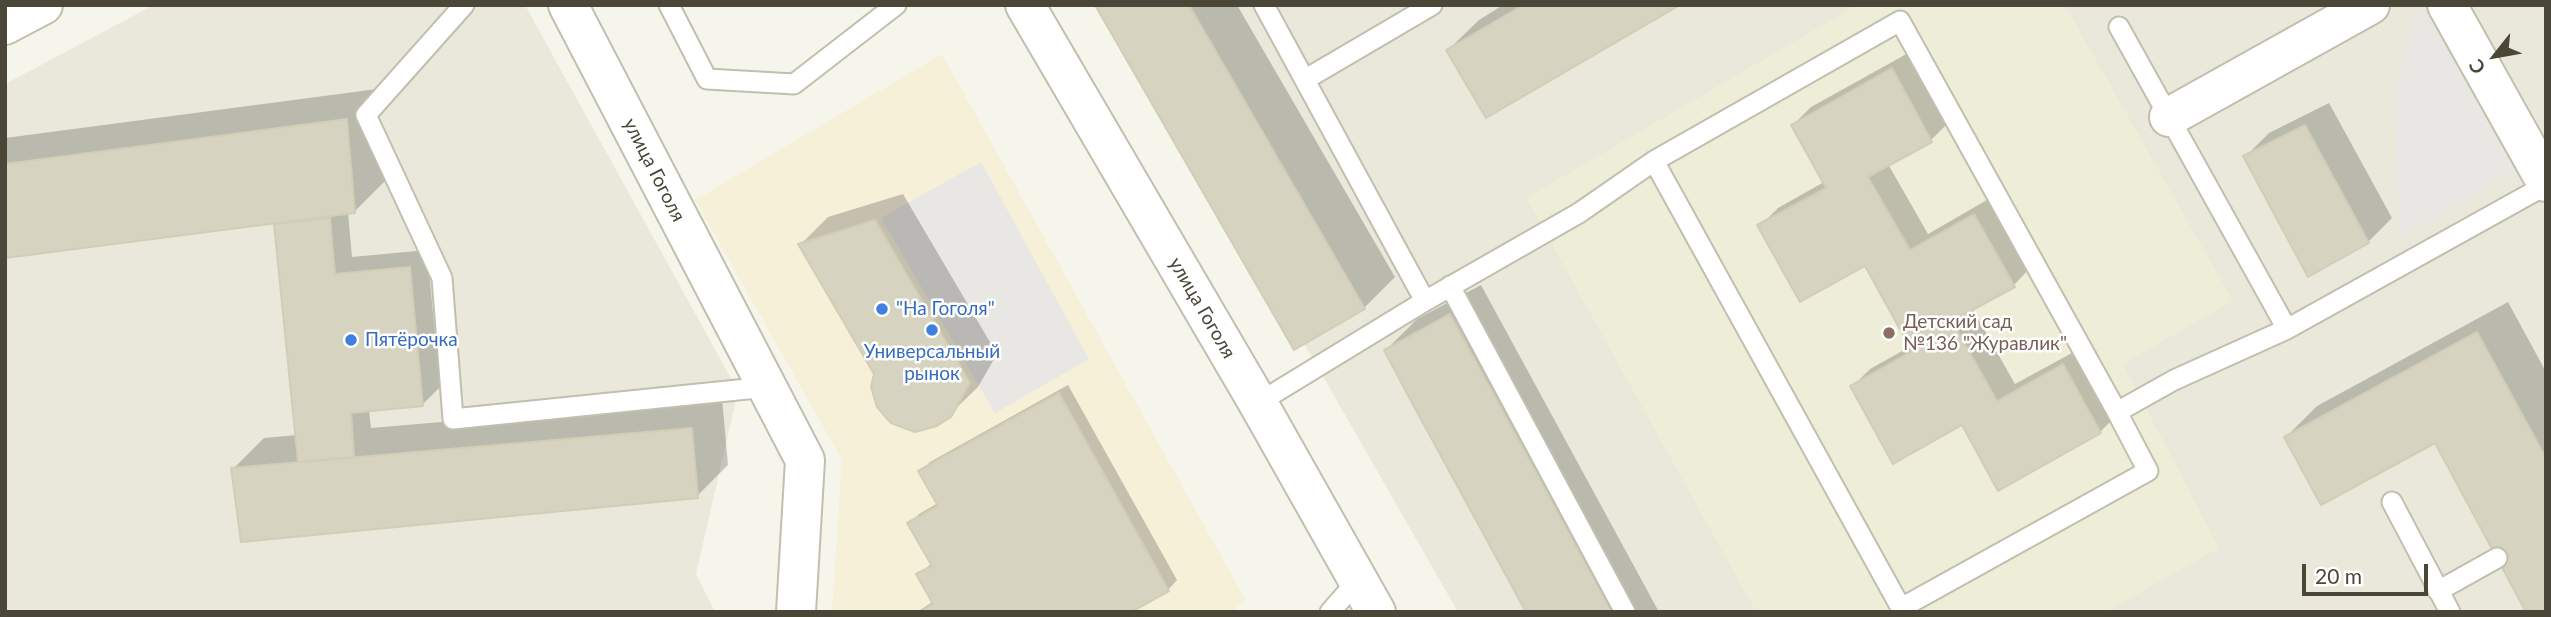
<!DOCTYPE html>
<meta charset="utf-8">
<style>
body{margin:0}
#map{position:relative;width:2551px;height:617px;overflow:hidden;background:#f6f5ec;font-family:Lato,sans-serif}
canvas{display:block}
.frame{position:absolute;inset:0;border:7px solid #4a4739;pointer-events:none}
.north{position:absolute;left:2460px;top:21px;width:70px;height:70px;-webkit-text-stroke:5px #fff;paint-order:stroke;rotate:239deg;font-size:19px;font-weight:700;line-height:28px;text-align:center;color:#4a4739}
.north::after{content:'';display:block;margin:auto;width:24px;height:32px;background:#4a4739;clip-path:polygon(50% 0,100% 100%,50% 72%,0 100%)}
.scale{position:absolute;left:2302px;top:564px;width:126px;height:32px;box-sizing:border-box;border:4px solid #4a4739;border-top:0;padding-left:9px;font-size:21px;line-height:24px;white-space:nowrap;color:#4a4739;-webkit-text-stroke:5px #fff;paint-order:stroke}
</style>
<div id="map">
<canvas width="2551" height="617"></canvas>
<div class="frame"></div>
<div class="north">С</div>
<div class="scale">20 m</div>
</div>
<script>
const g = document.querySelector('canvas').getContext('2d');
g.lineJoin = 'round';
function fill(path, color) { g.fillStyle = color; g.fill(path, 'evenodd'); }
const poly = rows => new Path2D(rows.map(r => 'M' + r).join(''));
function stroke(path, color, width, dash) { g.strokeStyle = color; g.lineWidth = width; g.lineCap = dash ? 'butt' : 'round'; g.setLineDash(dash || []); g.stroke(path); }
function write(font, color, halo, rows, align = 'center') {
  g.font = font + ' Lato,sans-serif'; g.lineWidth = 5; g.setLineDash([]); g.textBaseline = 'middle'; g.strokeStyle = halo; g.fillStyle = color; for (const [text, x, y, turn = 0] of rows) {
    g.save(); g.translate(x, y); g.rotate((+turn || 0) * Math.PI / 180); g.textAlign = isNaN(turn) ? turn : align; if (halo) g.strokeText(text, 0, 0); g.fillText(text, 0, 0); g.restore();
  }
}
const residential = poly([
 [154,5,525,5,738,391,696,574,715,612,5,612,5,84],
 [1110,5,2546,5,2546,612,1458,612]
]);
const commercial = poly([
 [942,54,1245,599,1233,612,832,612,842,460,695,200]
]);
const education = poly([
 [1857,5,2065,5,2233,301,2123,364,2219,548,2106,612,1756,612,1526,198]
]);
const parking = poly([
 [2417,5,2421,5,2515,170,2400,239,2394,104],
 [981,162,1089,359,995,413,881,218]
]);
const shadow = poly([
 [1097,5,1237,5,1395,277,1364,308],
 [1503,5,1677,5,1448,50,1479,20],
 [1910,52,1949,122,1931,140,1888,164,1928,234,1992,197,2031,267,2014,285,1972,308,2015,384,2081,348,2118,414,2100,432,1962,423,1852,387,1870,369,1911,346,1866,263,1760,226,1778,208,1824,182,1793,125,1811,107],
 [377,89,385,181,354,212,348,212,352,257,427,250,440,387,422,405,369,410,371,428,722,398,728,465,697,496,233,469,264,438,297,435,276,222,5,256,5,138],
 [2329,103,2392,218,2368,242,2245,157,2269,133],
 [903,194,997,354,978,387,949,415,876,373,800,245,828,217],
 [1481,285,1659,612,1528,612,1386,350,1417,319],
 [2508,302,2546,372,2546,612,2435,441,2286,437,2317,406],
 [1068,385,1177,580,1168,590,1128,612,917,612,934,601,918,575,932,563,910,523,919,514,938,503,921,471,930,462]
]);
const building = poly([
 [1095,5,1189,5,1365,309,1294,350,1095,5],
 [1523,5,1680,5,1486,118,1446,50,1523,5],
 [1892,68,1932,142,1868,177,1910,250,1974,214,2015,287,1952,321,1997,401,2063,364,2101,433,1998,491,1962,425,1893,464,1850,386,1912,351,1865,266,1800,302,1757,225,1826,188,1791,125,1892,68],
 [347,119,355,213,5,258,5,164,347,119],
 [2305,125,2369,243,2308,277,2243,156,2305,125],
 [330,218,335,274,410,267,423,406,351,413,354,457,298,462,274,224,330,218],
 [875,220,970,383,951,417,937,426,915,432,891,423,877,407,871,387,874,374,798,244,875,220],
 [1450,314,1612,612,1526,612,1411,401,1384,350,1450,314],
 [2477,332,2546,458,2546,612,2526,612,2435,443,2321,505,2284,437,2477,332],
 [1059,393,1169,591,1131,612,920,612,933,604,916,574,932,566,907,523,938,506,918,471,1059,393],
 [692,428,698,498,241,542,231,468,692,428]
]);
const service = poly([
 [464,5,366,115,442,278,453,419,767,387],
 [669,5,707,79,794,84,896,5],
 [1264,5,1425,301],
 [2119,27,2287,329,2546,185],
 [1306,79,1432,5],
 [1450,286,1625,612],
 [1258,403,1425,301,1579,213,1654,161],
 [2117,412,1900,21,1654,161,1901,608,2148,471,2117,412,2174,380,2287,329],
 [2392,502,2450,612],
 [2438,591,2497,558],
 [1330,612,1358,580]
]);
const minor = poly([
 [568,5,805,460,796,612],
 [1025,5,1258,403,1376,612],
 [2447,5,2546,182],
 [5,25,43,5],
 [2169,117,2370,5]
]);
const markers = [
 [882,309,7,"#3f7fe0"],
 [932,330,7,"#3f7fe0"],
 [1889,333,7,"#8d6e63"],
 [351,340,7,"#3f7fe0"]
];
const streetNames = [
 ["улица Гоголя",654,170,63],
 ["улица Гоголя",1202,308,60]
];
const shopNames = [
 ["\"На Гоголя\"",896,309],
 ["Пятёрочка",365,340],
 ["Универсальный",932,352,"center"],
 ["рынок",932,374,"center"]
];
const educationNames = [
 ["Детский сад",1903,322],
 ["№136 \"Журавлик\"",1903,344]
];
fill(residential, '#e9e8da');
fill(commercial, '#f6f0d9');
fill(education, '#eeedd7');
fill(parking, '#e8e7e3');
fill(shadow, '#0003');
fill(building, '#d7d3c1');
stroke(building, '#d2cdb5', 2);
stroke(service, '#c1bfae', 23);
stroke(minor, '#c1bfae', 42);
stroke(service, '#fff', 19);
stroke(minor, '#fff', 38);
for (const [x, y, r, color] of markers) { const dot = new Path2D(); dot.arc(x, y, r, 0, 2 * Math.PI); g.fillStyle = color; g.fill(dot); stroke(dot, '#fff', 2.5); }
write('19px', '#4a4739', '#fff', streetNames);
write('19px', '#366cbe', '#fff', shopNames, 'left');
write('19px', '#785e54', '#fff', educationNames, 'left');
</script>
